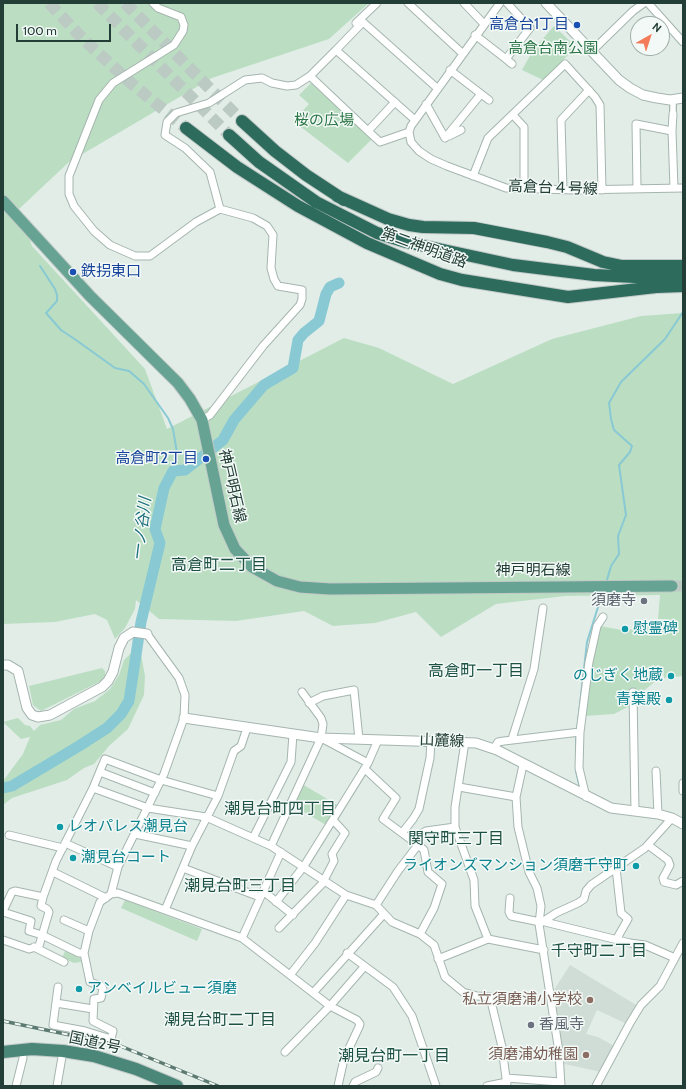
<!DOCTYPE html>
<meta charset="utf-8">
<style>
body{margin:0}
#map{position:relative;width:686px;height:1089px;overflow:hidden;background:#e2ede8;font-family:Cabin,sans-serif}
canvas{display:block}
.frame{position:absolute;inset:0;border:4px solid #223e36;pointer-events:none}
.north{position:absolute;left:630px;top:16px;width:40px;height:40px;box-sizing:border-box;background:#f3f9f6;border:1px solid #9faea9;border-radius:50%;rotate:39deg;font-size:11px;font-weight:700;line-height:16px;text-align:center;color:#223e36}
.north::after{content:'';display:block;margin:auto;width:14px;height:18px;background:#f47b59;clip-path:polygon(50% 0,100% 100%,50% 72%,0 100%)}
.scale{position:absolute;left:16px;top:24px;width:95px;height:18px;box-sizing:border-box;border:2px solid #223e36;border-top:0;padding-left:5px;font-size:12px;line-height:14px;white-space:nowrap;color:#223e36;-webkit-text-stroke:3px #f3f9f6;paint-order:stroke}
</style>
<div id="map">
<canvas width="686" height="1089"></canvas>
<div class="frame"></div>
<div class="north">N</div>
<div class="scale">100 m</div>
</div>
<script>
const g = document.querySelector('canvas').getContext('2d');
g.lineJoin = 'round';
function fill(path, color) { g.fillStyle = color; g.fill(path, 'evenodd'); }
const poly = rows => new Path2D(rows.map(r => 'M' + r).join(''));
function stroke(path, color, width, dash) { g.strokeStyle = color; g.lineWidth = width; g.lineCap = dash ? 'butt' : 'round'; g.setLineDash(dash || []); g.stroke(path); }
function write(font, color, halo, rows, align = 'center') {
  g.font = font + ' Cabin,"Noto Sans JP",sans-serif'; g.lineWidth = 3; g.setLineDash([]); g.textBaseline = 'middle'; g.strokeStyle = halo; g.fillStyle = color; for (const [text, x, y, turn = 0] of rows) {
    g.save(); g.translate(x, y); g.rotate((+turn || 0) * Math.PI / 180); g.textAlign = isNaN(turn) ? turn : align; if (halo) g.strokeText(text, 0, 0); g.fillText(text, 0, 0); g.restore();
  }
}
const built = poly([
 [570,965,638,1006,627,1024,597,1010,586,1034,598,1037,616,1047,601,1072,560,1063,552,993]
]);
const green = poly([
 [3,3,369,3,329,39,212,78,69,162,19,209,32,246,145,369,167,429,344,338,379,348,453,384,552,339,641,316,683,313,683,676,664,678,664,674,646,689,632,696,632,705,614,714,585,716,593,654,600,626,622,630,637,629,661,620,670,619,658,619,660,595,565,596,496,604,441,637,416,612,375,623,333,626,304,611,236,621,159,619,136,600,135,609,125,628,115,639,107,620,95,614,55,622,3,624],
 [554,26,576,47,543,80,522,70,533,50],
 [311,83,372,139,348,163,293,121,309,104,299,95],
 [133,651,141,654,145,676,144,695,128,729,109,746,94,764,84,768,67,780,12,798,3,805,3,781,23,754,30,737,21,739,3,722,18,718,25,725,30,726,34,731,40,725,61,720,74,709,95,701,110,689,119,675,124,660],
 [102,668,105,671,105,676,101,681,41,711,33,705,29,686],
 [302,784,339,806,326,825,292,805],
 [125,900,202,929,197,941,121,908],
 [65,951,82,959,81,962,74,963,62,958]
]);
const stream = poly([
 [40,266,55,289,57,295,57,301,46,313,61,330,76,340,115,368,129,371,144,384,168,418,173,429,177,453,173,471],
 [607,580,611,566,619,554,618,536,626,515,619,465,630,452,632,446,614,430,611,419,609,403,621,382,665,339,683,312],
 [577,731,587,642,603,591],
 [576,761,576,739],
 [576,771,580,788]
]);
const river = poly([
 [3,788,12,786,79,746,107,728,121,714,129,701,141,622,160,543,155,529,164,488,173,471,185,470,223,440,234,420,264,385,293,368,298,340,304,333,319,321,326,294,330,287,339,283]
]);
const minorTunnel = poly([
 [96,1048,100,1036]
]);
const primaryTunnel = poly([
 [672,586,683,586]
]);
const motorwayTunnel = poly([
 [49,3,83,39,131,83,186,128],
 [97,3,229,135],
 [125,3,242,121]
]);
const pedestrian = poly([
 [673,104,673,114]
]);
const minor = poly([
 [153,3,158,8,181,17,184,25,183,31,174,45,113,83,99,100,69,176,69,194,74,206,94,231,110,245,135,256,150,256,196,222,220,209,253,218,267,226,273,235,271,268,274,279,278,286,302,290,302,299,300,305,263,346,210,415,202,420],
 [408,3,462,53],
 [464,3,484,24],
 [500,3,411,126,409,132,411,142,419,151,431,159,447,166,506,188,574,190,683,188],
 [648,3,683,42],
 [356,23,377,3],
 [475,35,506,59,530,28,507,3],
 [336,50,310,76,368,131,395,102],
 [592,51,633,11,644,3],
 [506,59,512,64],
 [450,70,489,100],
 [426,104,445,138,481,94],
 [513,115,524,127,524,189],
 [415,120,336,50,363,22,437,88],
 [368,131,380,142,409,132],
 [672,131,673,114],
 [449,136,461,130],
 [473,176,488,138,565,64,595,97,600,105,602,190],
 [637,188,636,124,672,131,674,188],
 [563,190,561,120,589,90],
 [220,209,210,172,185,148,165,135,167,122,176,113,209,103,245,80,262,78,272,83,287,86,296,85,310,76],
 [633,692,635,811],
 [309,703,323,696,354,690,359,739],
 [323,739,368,763],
 [512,739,534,669,543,608],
 [465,742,455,807,455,827,474,880,475,906,488,939],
 [497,750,496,745,498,742,504,741,580,732],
 [523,765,516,797,518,827,529,872,537,888,541,906,539,924,559,1052,561,1086],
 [365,769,396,798,383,819,418,845,398,871,376,905],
 [656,771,658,814],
 [100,772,155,793],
 [683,783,683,791],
 [459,787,516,797],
 [93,788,148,808,206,817,271,846,346,895,376,905],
 [586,797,579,768,580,732,589,662,597,626,603,617],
 [402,833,413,819,419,809,430,758,431,740],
 [135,834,192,846],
 [9,835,63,848],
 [253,838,291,762,293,734],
 [411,840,426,831,455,827],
 [65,843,118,867],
 [418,845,424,850,428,872,442,884,434,908,420,934],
 [648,845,668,860,670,865,663,878,664,882,676,885,683,881],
 [271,846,321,738,323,724,321,718,302,692],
 [183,868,260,897],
 [53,872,106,898],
 [263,891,293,915],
 [111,894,118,867,164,774,184,718,185,695,179,678,147,634],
 [510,898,509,912,511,916,540,922],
 [276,902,304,866,368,763,378,740],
 [376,905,392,922,420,934,434,945,445,977,463,992,477,996,490,997,502,1047,507,1086],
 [165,910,192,846,218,796,234,751,241,746,247,728],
 [3,911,12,892,15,891,43,897],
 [3,912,31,921,29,931,42,935,79,953,84,953],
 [64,920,89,931],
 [545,922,630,943,645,945,675,958],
 [539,924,556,913,578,903,584,899,586,891,591,885,645,848,672,818],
 [279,928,322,884,334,861,332,854,345,833,333,820],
 [242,938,281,852],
 [3,940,29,949,39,946,49,912,47,909,41,906,43,897,56,861,93,788,105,759,161,780,218,796],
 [616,940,628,919,621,913,616,868],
 [34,947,64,962],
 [347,953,393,987,412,1016,436,1086],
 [438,959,488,939,544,950],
 [290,975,315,943,346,895],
 [58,987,53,1025,85,1031,111,1039,113,1031,93,1021,94,999,101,998,103,989,101,986,90,982,84,953,89,931,100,902,111,894,118,893,242,938,330,1006,357,1020,360,1024,359,1027,344,1059,338,1086],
 [313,993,383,915],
 [56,1003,93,1009],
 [285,1052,330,1006,364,967],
 [506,1078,560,1082],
 [16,1086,23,1058],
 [57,1086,63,1051],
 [353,1086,355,1082,376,1072,378,1068],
 [487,1086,507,1082],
 [596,1086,630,1023,641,1005,660,986,683,943]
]);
const tertiary = poly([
 [546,3,619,80,630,88,643,95,657,98,670,100,683,98],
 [3,665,8,665,18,671,27,708,32,715,38,717,50,715,102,687,108,681,113,672,119,648,124,638,133,632,147,634],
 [184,718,321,738,476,743,497,750,611,808,658,814,672,818,683,824]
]);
const primary = poly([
 [3,201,90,296,178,383,190,399,202,420,224,525,235,549,252,567,277,581,300,587,330,589,672,586]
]);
const trunk = poly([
 [3,1052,32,1049,63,1051,94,1056,136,1069,177,1086]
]);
const motorway = poly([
 [242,121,275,151,306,175,344,200],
 [186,128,237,167,298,206,367,243,440,274,462,280,568,297,656,287,683,286],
 [229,135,259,162,316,202,377,233,406,242,513,265,594,275,635,277,683,276],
 [337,196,388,219,409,225,423,227,474,228,547,242,567,247,603,262,622,266,683,266]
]);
const rail = poly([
 [3,1021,118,1045,218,1086]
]);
const markers = [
 [577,25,4,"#1a4fb4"],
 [73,272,4,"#1a4fb4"],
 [206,459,4,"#1a4fb4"],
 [644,601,4,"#6b7280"],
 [625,629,4,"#0f9aa8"],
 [671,676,4,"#0f9aa8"],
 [669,700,4,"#0f9aa8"],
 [60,827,4,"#0f9aa8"],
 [73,858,4,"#0f9aa8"],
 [636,866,4,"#0f9aa8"],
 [79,989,4,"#0f9aa8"],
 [590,1000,4,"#8d6e63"],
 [531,1025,4,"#6b7280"],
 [586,1055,4,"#8d6e63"]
];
const transitNames = [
 ["高倉台1丁目",569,25],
 ["鉄拐東口",81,272,"left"],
 ["高倉町2丁目",198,459]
];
const parkNames = [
 ["高倉台南公園",553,49],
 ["桜の広場",324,121]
];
const streetNames = [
 ["高倉台４号線",553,188,2],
 ["第二神明道路",424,248,20],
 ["神戸明石線",232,486,77],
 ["神戸明石線",533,571],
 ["山麓線",442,741,2],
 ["国道2号",95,1043,12]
];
const worshipNames = [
 ["須磨寺",636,601],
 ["香風寺",539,1025,"left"]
];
const cultureNames = [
 ["慰霊碑",633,629],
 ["のじぎく地蔵",663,676,"right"],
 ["青葉殿",661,700,"right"],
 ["レオパレス潮見台",68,827],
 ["潮見台コート",81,858],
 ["ライオンズマンション須磨千守町",628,866,"right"],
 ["アンベイルビュー須磨",87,989]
];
const educationNames = [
 ["私立須磨浦小学校",582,1000],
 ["須磨浦幼稚園",578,1055]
];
const waterNames = [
 ["一ノ谷川",142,529,-83]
];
const neighbourhoodNames = [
 ["高倉町二丁目",219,565],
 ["高倉町一丁目",476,671],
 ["潮見台町四丁目",280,809],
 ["関守町三丁目",456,839],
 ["潮見台町三丁目",240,886],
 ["千守町二丁目",599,951],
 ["潮見台町二丁目",220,1020],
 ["潮見台町一丁目",394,1056]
];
fill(built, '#d0ddd7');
fill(green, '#bbdec3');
stroke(stream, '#89c9d3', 2);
stroke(river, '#89c9d3', 11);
stroke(minorTunnel, '#bccac4', 7, [7, 3.5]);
stroke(primaryTunnel, '#bccac4', 11, [11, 5.5]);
stroke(motorwayTunnel, '#bccac4', 12, [12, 6]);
stroke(pedestrian, '#a5b5af', 8);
stroke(minor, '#a5b5af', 9);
stroke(tertiary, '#a5b5af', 11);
stroke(primary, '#c1c9c7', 13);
stroke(trunk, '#c1c9c7', 14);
stroke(motorway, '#c1c9c7', 14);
stroke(pedestrian, '#fff', 5.5);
stroke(minor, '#fff', 7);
stroke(tertiary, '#fff', 9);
stroke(primary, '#66a392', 11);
stroke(trunk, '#4a8778', 12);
stroke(motorway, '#2d6b5d', 12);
stroke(rail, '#5c7a71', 3.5);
stroke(rail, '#f3f9f6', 2, [6]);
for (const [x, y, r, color] of markers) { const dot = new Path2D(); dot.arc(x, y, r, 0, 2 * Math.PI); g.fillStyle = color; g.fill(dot); stroke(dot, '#f3f9f6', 1.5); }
write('15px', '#164399', '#f3f9f6', transitNames, 'right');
write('15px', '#2b7646', '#f3f9f6', parkNames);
write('15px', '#223e36', '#f3f9f6', streetNames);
write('15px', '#5b616d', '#f3f9f6', worshipNames, 'right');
write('15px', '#0d838f', '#f3f9f6', cultureNames, 'left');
write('15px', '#785e54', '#f3f9f6', educationNames, 'right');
write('italic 16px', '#1b6e7b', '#f3f9f6', waterNames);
write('16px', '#1d5143', '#f3f9f6', neighbourhoodNames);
</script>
